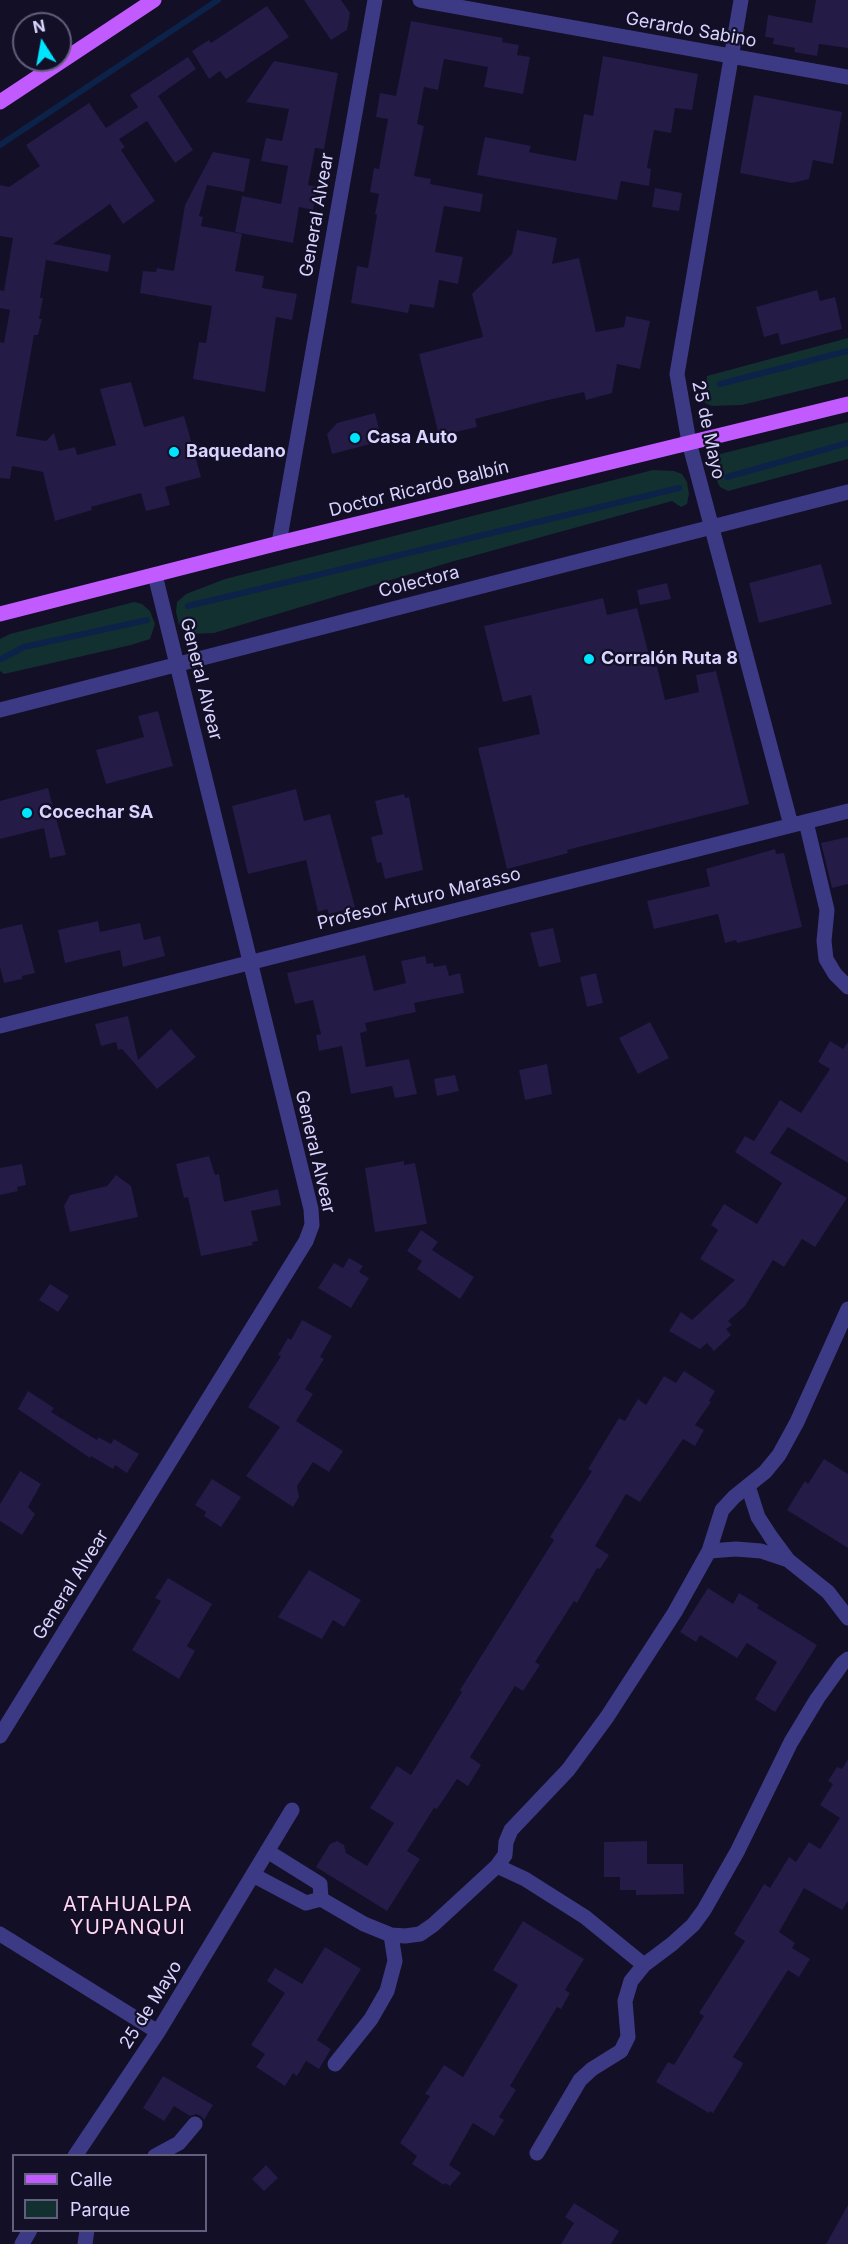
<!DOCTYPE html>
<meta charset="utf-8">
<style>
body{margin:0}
#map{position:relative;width:848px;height:2244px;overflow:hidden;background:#130f26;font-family:Inter,sans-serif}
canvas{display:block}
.legend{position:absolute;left:12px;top:2154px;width:195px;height:78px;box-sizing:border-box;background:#130f26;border:2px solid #625e7d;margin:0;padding:8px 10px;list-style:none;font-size:18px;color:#d9d4ff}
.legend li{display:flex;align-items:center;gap:12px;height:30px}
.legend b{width:30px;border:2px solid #625e7d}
.north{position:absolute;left:12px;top:12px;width:60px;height:60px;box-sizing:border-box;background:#130f26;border:2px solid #625e7d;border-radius:50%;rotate:349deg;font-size:16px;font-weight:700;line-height:24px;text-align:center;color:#d9d4ff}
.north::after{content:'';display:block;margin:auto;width:21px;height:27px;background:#00e5ff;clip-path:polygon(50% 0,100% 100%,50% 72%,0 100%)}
</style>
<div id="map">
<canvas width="848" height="2244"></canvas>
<ul class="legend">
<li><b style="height:8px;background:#c25bff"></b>Calle</li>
<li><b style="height:16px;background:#12302f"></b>Parque</li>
</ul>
<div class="north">N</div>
</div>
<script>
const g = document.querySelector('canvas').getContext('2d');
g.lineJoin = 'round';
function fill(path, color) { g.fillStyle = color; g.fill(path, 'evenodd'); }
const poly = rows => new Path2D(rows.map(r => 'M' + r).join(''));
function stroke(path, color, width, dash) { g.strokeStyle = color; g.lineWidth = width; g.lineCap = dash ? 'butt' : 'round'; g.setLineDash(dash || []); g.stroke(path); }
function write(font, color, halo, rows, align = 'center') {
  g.font = font + ' Inter,sans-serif'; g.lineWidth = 4.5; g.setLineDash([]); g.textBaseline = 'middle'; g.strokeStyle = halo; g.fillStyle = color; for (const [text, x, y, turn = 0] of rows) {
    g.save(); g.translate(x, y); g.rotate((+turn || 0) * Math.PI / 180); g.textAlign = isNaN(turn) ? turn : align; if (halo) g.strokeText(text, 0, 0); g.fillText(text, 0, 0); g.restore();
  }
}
const green = poly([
 [848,338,848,379,742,405,712,406,705,403,707,376],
 [848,422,848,459,728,491,720,487,713,473,713,461,720,454],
 [653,470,674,471,682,474,687,482,689,494,687,504,681,507,672,501,451,562,214,633,192,634,179,625,176,612,177,602,186,594,225,579],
 [134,602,142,604,150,611,155,624,150,639,131,645,4,674,0,671,0,639,10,634]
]);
const stream = poly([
 [0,145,218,0],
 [720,384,848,351],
 [727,477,848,443],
 [188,606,679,488],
 [1,659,24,647,147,620]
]);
const building = poly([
 [304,0,341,0,350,13,347,30,331,40],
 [816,0,848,0,848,48,819,44,817,56,794,52,795,48,773,44,774,38,765,37,768,15,812,23],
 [267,6,289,37,226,79,220,71,209,79,192,51,209,40,211,43],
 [411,21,503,38,502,42,519,45,517,55,530,57,523,94,484,87,488,67,444,59,438,90,424,87,417,124,424,126,414,176,431,179,430,184,483,194,480,212,444,206,435,252,463,257,458,284,439,280,434,308,410,304,408,313,351,303,357,266,368,268,377,215,375,214,379,194,370,192,374,168,379,169,388,119,376,117,380,93,396,96],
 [603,56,698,74,692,110,675,108,671,133,654,130,647,168,651,169,649,186,621,181,617,200,477,175,485,137,531,146,529,152,576,161,584,114,593,116],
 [188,57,196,69,158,96,193,150,175,163,147,121,119,139,125,147,121,150,155,201,123,224,110,204,53,244,111,255,108,272,46,260,40,298,43,298,39,319,42,319,38,335,34,335,16,436,46,441,54,433,59,451,75,447,77,455,116,445,100,389,131,382,144,427,184,416,201,477,165,487,170,505,146,511,141,493,91,507,92,510,55,521,43,472,12,466,10,479,0,478,0,342,4,343,10,310,0,308,0,290,4,291,13,238,0,236,0,185,9,187,40,166,26,145,89,103,106,128,138,107,130,95],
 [274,61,338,73,324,149,315,148,308,185,317,187,313,210,299,207,293,243,235,232,242,196,281,204,288,166,261,161,266,138,282,141,289,109,246,102],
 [754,95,842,112,833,164,813,160,809,179,792,183,740,173],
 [213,152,250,159,244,192,207,185,199,216,203,217,201,226,242,234,235,271,264,276,262,288,297,294,292,320,276,317,265,392,193,379,199,342,206,343,212,306,140,293,143,271,156,272,157,268,174,271,185,205],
 [655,188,682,193,679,211,652,207],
 [517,230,557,238,552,264,579,258,596,332,624,327,626,316,650,321,640,369,617,364,612,393,586,400,584,392,548,400,475,419,477,427,439,436,419,354,483,337,472,294,512,254],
 [817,290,820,301,835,297,842,329,781,345,778,333,764,337,756,307],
 [375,413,382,441,332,454,327,434,337,423],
 [821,564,832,604,759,623,749,583],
 [667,583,671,599,640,605,637,590],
 [603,598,607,615,637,608,652,667,657,666,665,700,699,692,696,675,716,671,749,804,567,850,568,853,507,869,478,748,540,734,531,695,503,702,484,626],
 [158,711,173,766,106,784,96,750,144,737,138,716],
 [48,788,66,855,50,858,44,828,0,839,0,801],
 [296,789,304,821,330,814,355,907,329,914,327,909,318,912,306,860,248,874,232,806],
 [404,794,405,798,409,797,423,870,385,879,381,862,377,863,371,837,383,834,375,801],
 [848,837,848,884,832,888,821,843],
 [775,849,776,854,784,853,802,927,737,943,736,940,725,943,718,914,654,929,647,901,710,886,706,869],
 [98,921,100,932,140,923,144,940,160,936,165,956,123,967,120,950,65,963,58,930],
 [22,924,35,973,22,976,22,979,4,983,0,967,0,929],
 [553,928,561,962,539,967,530,933],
 [365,955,374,991,406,983,401,961,425,956,427,964,433,963,434,967,446,965,449,976,460,973,464,993,414,1003,416,1012,365,1023,367,1031,360,1033,366,1067,409,1059,417,1094,395,1098,392,1086,351,1094,342,1046,319,1051,316,1035,321,1034,313,1000,295,1004,287,973],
 [596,973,603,1003,587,1007,580,977],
 [128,1016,138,1060,171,1029,196,1057,157,1089,122,1049,118,1050,116,1042,101,1046,95,1024],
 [650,1022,669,1058,638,1074,619,1038],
 [830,1041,843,1049,848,1042,848,1163,788,1127,770,1153,847,1198,815,1247,802,1239,784,1267,773,1260,745,1306,728,1321,732,1325,726,1329,731,1335,714,1351,707,1343,700,1349,669,1331,681,1312,692,1320,735,1280,700,1259,718,1230,711,1225,724,1204,757,1224,782,1183,735,1152,745,1136,754,1141,780,1100,801,1113,830,1069,818,1062],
 [547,1064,552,1094,525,1100,519,1070],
 [455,1075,459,1091,437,1096,434,1079],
 [209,1156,215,1175,219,1174,224,1202,278,1189,281,1205,251,1211,258,1241,252,1242,253,1245,201,1256,188,1197,184,1198,176,1164],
 [404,1161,404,1165,415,1163,427,1224,375,1232,365,1168],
 [22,1164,26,1185,17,1187,18,1191,0,1195,0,1168],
 [116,1175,131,1186,138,1217,70,1232,64,1206,70,1195,107,1186],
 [421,1230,438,1242,432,1250,474,1277,460,1299,417,1269,422,1261,407,1251],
 [349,1258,363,1266,359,1272,369,1278,351,1308,318,1288,334,1263,343,1268],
 [50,1284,69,1296,58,1312,39,1300],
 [302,1320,332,1336,320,1357,324,1359,305,1389,313,1394,296,1421,343,1451,329,1472,313,1462,297,1486,299,1497,293,1507,246,1476,280,1427,248,1407,281,1356,278,1355,288,1338,291,1340],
 [684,1371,715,1391,709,1401,711,1402,695,1425,704,1430,695,1446,683,1439,640,1502,626,1494,595,1546,609,1555,600,1569,597,1568,577,1603,574,1601,535,1662,540,1665,523,1691,515,1686,470,1757,481,1765,468,1786,457,1779,437,1809,434,1808,407,1851,420,1859,387,1911,316,1867,330,1844,337,1841,344,1845,346,1853,367,1866,394,1823,370,1808,397,1766,411,1775,462,1692,460,1690,554,1540,550,1537,592,1471,588,1469,619,1418,625,1421,638,1399,646,1405,664,1376,676,1383],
 [28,1391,54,1408,51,1412,97,1440,98,1437,111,1444,114,1439,139,1454,127,1473,115,1465,113,1469,91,1456,90,1458,18,1409],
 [824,1459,848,1474,848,1548,787,1510,805,1481,808,1484],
 [20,1471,41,1484,28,1507,35,1514,22,1535,0,1521,0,1504],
 [212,1479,241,1497,221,1527,204,1516,206,1512,195,1505],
 [309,1570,361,1600,344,1627,333,1620,322,1639,278,1617],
 [168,1578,212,1604,187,1646,195,1651,179,1679,132,1650,161,1601,155,1598],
 [708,1588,733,1604,739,1593,759,1605,757,1608,817,1645,775,1712,755,1699,777,1662,747,1643,737,1658,700,1635,696,1642,680,1632],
 [848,1759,848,1901,842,1910,804,1888,779,1932,795,1943,792,1948,810,1959,799,1977,788,1970,733,2057,743,2063,742,2066,713,2113,710,2111,709,2113,656,2082,668,2062,674,2065,704,2016,699,2013,745,1941,734,1934,764,1884,770,1888,789,1857,796,1862,809,1842,820,1849,840,1818,820,1805,833,1784,828,1781,837,1767,842,1769],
 [647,1841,647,1864,683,1864,684,1894,636,1895,636,1890,620,1890,620,1877,604,1877,604,1842],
 [523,1921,584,1959,565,1990,570,1993,561,2009,557,2007,510,2086,516,2090,499,2117,504,2120,494,2136,473,2123,449,2165,461,2173,450,2186,445,2183,444,2185,412,2164,417,2156,400,2143,430,2096,425,2094,444,2065,463,2077,518,1985,493,1970],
 [325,1947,361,1969,317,2040,331,2049,319,2069,306,2061,297,2076,293,2073,285,2086,256,2067,265,2054,251,2045,285,1993,267,1981,275,1968,302,1984],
 [163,2076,213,2105,204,2120,201,2116,196,2114,190,2116,174,2106,164,2121,143,2108],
 [266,2165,278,2178,264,2191,252,2179],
 [574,2203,619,2231,611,2244,561,2244,574,2223,565,2217],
 [848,2205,848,2244,826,2244]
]);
const minor = poly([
 [420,0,848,77],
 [741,0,677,374,689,442,791,825],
 [279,543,375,0],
 [0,710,848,492],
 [806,822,827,910,824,941,826,959,835,974,848,987],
 [0,1026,848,811],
 [748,1486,758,1517,771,1537,788,1560,828,1592,848,1618],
 [709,1551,736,1549,761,1551,788,1560],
 [0,1736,306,1241,312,1225,311,1209,155,575],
 [267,1851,320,1884,321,1899],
 [497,1866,525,1879,585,1917,644,1965],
 [253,1875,306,1903,321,1899,364,1924,391,1935,405,1936,420,1934,433,1925,497,1866,505,1855,506,1842,511,1830,568,1770,607,1717,675,1612,709,1551,722,1510,734,1497,765,1472,779,1455,797,1422,848,1309],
 [0,1934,158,2032],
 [335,2064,371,2019,387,1991,395,1961,391,1935],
 [537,2153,580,2080,592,2069,621,2051,628,2037,625,2001,631,1981,644,1965,672,1944,693,1925,704,1910,737,1852,791,1742,817,1699,842,1664,848,1659],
 [75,2156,158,2032,292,1810],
 [155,2156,179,2143,195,2124],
 [22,2244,30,2230],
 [85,2244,87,2230]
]);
const major = poly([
 [0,102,154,0],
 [0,614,279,543,848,404]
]);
const markers = [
 [355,438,6,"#00e5ff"],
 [174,452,6,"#00e5ff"],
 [589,659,6,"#00e5ff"],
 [27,813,6,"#00e5ff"]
];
const streetNames = [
 ["Gerardo Sabino",691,30,10],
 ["General Alvear",317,215,-80],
 ["25 de Mayo",708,430,78],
 ["Doctor Ricardo Balbín",419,489,-14],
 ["Colectora",419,582,-14],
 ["General Alvear",201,679,76],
 ["Profesor Arturo Marasso",419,899,-14],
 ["General Alvear",315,1152,77],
 ["General Alvear",71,1585,-58],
 ["25 de Mayo",151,2005,-58]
];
const poiNames = [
 ["Casa Auto",367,438],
 ["Baquedano",186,452],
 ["Corralón Ruta 8",601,659],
 ["Cocechar SA",39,813]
];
const neighbourhoodNames = [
 ["ATAHUALPA",128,1905],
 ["YUPANQUI",128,1928]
];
fill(green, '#12302f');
stroke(stream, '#0c2248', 6);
fill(building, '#241b47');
stroke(minor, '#3d3a85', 15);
stroke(major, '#c25bff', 15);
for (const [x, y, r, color] of markers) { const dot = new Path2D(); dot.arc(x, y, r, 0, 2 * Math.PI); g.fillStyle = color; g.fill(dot); stroke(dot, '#130f26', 2); }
write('18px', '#d9d4ff', '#130f26', streetNames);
write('bold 18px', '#d9d4ff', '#130f26', poiNames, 'left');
g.letterSpacing = '1.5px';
write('20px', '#ffd6f0', '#130f26', neighbourhoodNames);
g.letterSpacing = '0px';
</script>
